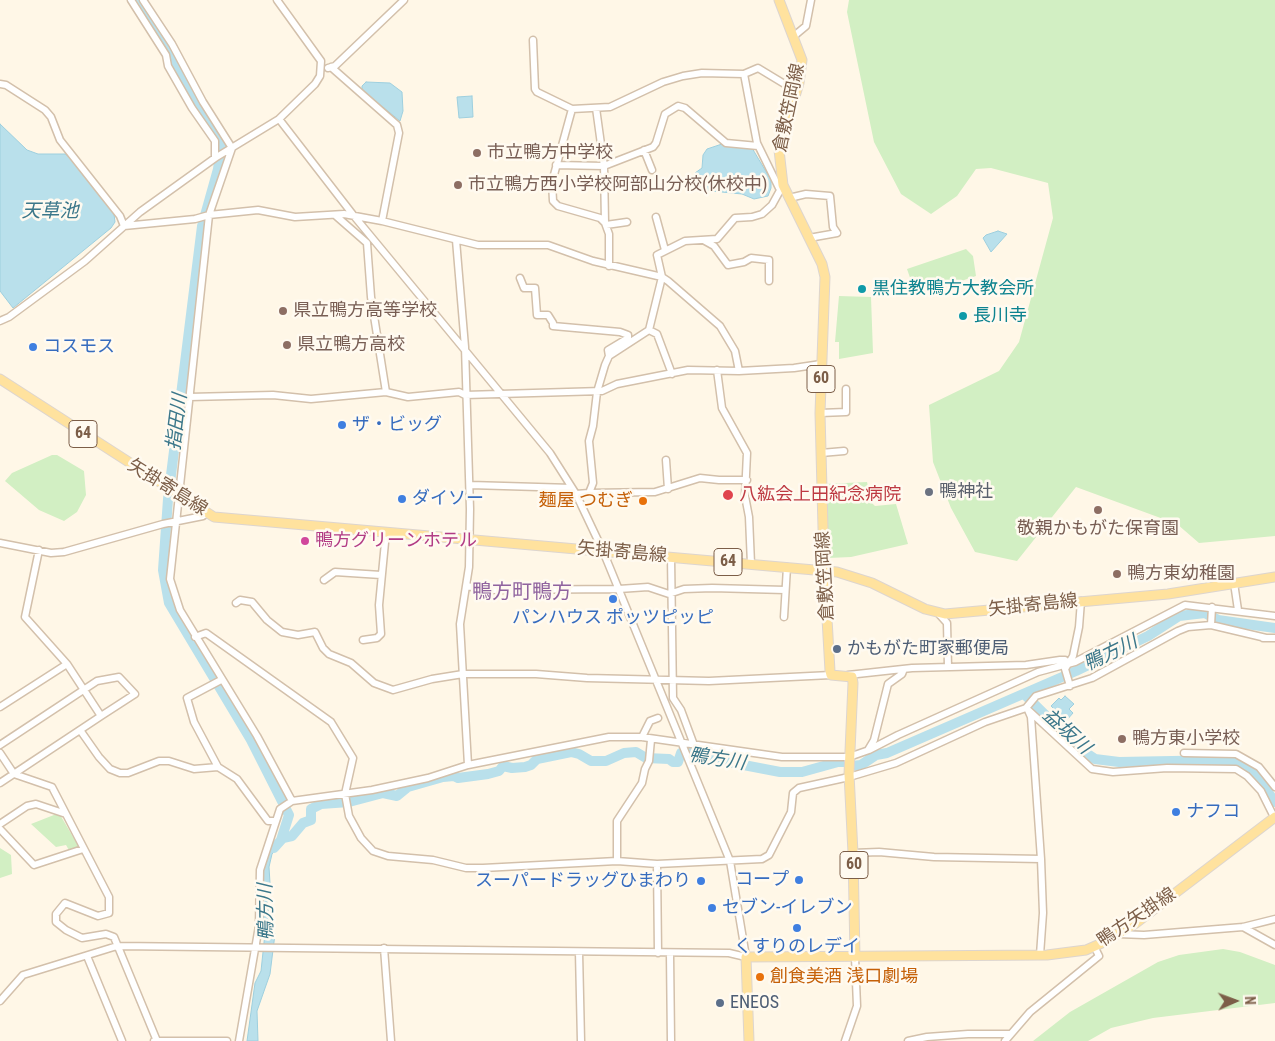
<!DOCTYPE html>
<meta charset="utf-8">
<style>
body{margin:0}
#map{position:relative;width:1275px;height:1041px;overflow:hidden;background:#fff7e7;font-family:"Roboto Condensed",sans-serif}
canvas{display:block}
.north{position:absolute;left:1210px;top:976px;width:50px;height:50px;-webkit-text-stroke:4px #fffaf0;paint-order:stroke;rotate:88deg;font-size:14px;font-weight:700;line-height:20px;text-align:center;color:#7c5e48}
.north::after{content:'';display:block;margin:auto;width:18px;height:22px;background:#7c5e48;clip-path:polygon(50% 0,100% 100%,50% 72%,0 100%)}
</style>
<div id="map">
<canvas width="1275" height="1041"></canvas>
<div class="north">N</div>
</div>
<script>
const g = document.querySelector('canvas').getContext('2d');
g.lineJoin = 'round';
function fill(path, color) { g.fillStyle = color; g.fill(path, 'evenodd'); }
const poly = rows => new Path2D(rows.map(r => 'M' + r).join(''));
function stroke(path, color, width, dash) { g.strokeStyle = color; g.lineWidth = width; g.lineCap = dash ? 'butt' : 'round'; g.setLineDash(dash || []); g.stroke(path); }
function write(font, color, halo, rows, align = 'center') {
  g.font = font + ' "Roboto Condensed","Noto Sans JP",sans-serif'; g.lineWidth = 5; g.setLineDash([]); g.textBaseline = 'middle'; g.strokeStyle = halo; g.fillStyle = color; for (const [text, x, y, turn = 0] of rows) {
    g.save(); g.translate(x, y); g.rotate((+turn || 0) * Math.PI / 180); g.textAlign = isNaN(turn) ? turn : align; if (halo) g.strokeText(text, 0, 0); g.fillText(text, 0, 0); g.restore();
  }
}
const green = poly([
 [849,0,1275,0,1275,536,1199,543,1177,524,1076,487,1017,561,975,552,951,508,933,462,929,405,999,371,1019,342,1053,218,1048,183,991,168,976,169,957,196,931,214,901,194,874,142,847,12],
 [966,249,973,256,976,276,929,292,915,292,907,269],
 [839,296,871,297,873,353,839,359,839,342,835,342],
 [52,455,57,455,84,471,86,495,77,512,64,521,39,510,5,481,12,473],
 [867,482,872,503,875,506,896,504,908,544,851,557,828,558,824,484],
 [59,813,79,847,70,852,66,845,56,847,31,824],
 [0,848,11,855,12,874,0,878],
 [1223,949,1240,952,1275,965,1275,1003,1153,1018,1111,1028,1088,1041,1033,1041,1070,1012,1158,962,1179,955]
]);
const water = poly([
 [366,82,390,83,402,92,403,111,400,121,362,90,362,86,366,82],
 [472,96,473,117,459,118,457,97,472,96],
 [0,124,27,150,38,154,65,154,73,159,114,214,115,222,111,228,13,308,0,291,0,124],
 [722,144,752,148,771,180,771,188,768,196,754,199,742,194,691,189,688,187,695,173,702,168,703,155,707,149,722,144],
 [998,231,1007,234,991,252,983,238,986,235,998,231],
 [1065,696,1074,704,1069,709,1073,713,1066,721,1051,706,1059,698,1061,700,1065,696],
 [281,837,285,839,272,854,269,867,270,883,267,903,269,918,275,934,270,974,257,1011,258,1041,247,1041,255,983,261,971,265,933,267,929,263,921,263,871,270,850,281,837]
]);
const river = poly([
 [136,0,169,49,190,96,222,140,218,169,202,226,168,499,163,570,169,603,251,740,289,815,281,840],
 [1025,695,1080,749,1095,759,1119,762,1225,760,1235,761,1250,768,1275,802],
 [274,848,283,838,292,836,303,823,311,820,311,809,321,804,349,802,383,793,397,796,408,787,443,777,454,776,458,778,488,774,499,771,503,766,512,768,525,767,531,765,537,759,571,752,579,754,591,761,606,761,624,753,636,752,646,758,669,759,673,762,678,762,681,753,693,753,710,759,720,757,728,762,780,772,802,772,838,762,847,762,852,766,861,765,876,755,887,753,1076,671,1148,636,1179,616,1205,613,1218,620,1275,628]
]);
const minor = poly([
 [131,0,166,55,168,66,192,108,215,141,215,158],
 [143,0,172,44,203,102,232,148,209,215,170,579,180,610,257,736,292,801],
 [794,36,806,26,811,0],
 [533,40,535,89,537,92,572,109],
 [331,67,397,125,399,133,382,221],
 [328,68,335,66,404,0],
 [744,74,757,143,779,188],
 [0,84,6,85,45,110,51,117,60,140,120,216,124,226,195,219,209,215,258,210,295,217,344,214,382,221,478,245,548,245,593,261,662,277,668,281,720,326,735,351,739,371],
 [596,108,604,166,605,223],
 [644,150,652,170],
 [556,165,604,166,653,147,656,143,665,114,678,106,685,108,726,143,758,146],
 [789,198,806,194,830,196,833,227,837,233,809,238],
 [335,215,367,243,371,297,386,392],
 [656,217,665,250],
 [606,225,627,222],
 [456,240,465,347,470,509,469,567,460,624,468,765],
 [705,241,714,246,728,265,744,262,751,258,769,260,769,281],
 [609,266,609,234,605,223,600,218,558,206,553,201,552,182,572,109,610,107,663,82,683,76,702,73,744,74,758,68,796,91],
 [520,278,524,288,535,288,537,315,548,315,553,323,553,326,620,332,628,335,628,338,608,350,609,356],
 [0,321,9,317,85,261,140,212,215,158,279,119,315,84,320,76,321,61,277,0],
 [649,330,657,334,672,374],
 [717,370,722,408,747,453,745,496,749,517,751,564],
 [189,397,273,395,311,399,386,392,408,397,459,392,465,395,602,391,617,384,688,370,739,371,794,368,821,364],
 [820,413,846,412,846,389],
 [821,453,844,451],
 [666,460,668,489],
 [470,485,572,488],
 [589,493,655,492,700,478,719,480,747,480],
 [576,494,589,493,593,483,589,441,593,426,597,392,605,365,609,356,649,330,662,277,657,255,685,241,717,239,735,218,752,217,762,214,772,205,783,185],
 [0,543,51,553,64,552,163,524,203,516,206,513],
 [671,557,673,698,681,710,694,745],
 [324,580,335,572,381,575],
 [1234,583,1238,610],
 [467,586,487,590,619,589,648,587,669,594,684,589,712,588,785,590],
 [236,603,240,600,252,602,267,620,282,632,298,635,315,632,323,648,329,654,351,663,374,683,393,690,432,679,463,674,536,674,587,678,709,681,831,675],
 [938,613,947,623,948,667],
 [784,617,787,567],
 [1211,625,1212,607],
 [195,637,206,633,331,722,353,758,345,794,349,816,361,838,373,851,388,856,433,860,466,868,483,868,617,861,657,864,762,859,769,855,791,812,793,793,799,788,849,777,896,763,985,722,1026,708,1036,696,1092,678,1178,631,1188,627,1211,625,1266,638,1263,638,1275,638],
 [363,640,377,638,381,634,379,605,386,532],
 [848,675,912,668,1026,665,1060,660,1065,660,1069,664],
 [221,680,187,698,194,722,218,767,237,779,268,821,275,821],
 [1070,686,1065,669,1073,656,1079,627,1081,601],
 [0,707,67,664],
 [1026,708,1092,769,1113,772,1167,768,1236,769,1247,776,1261,791,1275,819],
 [1028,710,1031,717,1041,859,1043,913,1040,955],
 [80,730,99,757,110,769,120,773,128,773,159,761,169,761,194,769,218,767],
 [642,737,650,721,658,718],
 [0,745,97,681,119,677,135,694,101,716],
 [868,750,874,740,888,684,902,674,904,669],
 [0,753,14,774,52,787,109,897,109,913,98,916,65,903,56,914,56,922,66,930,82,938,106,934,114,937,157,1041],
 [1184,753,1236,754,1259,767,1275,787],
 [0,783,101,716,67,664,25,617,39,550],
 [0,824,27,806,36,804,66,814],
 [0,829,34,865,83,849],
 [853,853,879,852,934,857,1041,859],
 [617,861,617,821,642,783,645,769,649,761,651,740],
 [657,864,658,953],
 [1243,927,1275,945],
 [1118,934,1144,935,1243,927,1275,919],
 [384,948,391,1041],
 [579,952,581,1041],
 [670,954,671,1041],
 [87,956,122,1041],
 [0,1001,23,975,117,946,729,953,746,957,730,861,603,551,576,494,550,453,354,216,279,119],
 [154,1041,227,1041],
 [239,1041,259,926,260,870,280,809,292,801,372,790,428,778,468,765,609,737,642,737,782,757,849,757,869,750,898,735,1038,672,1075,662,1185,605,1275,616],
 [845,1041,857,1006,855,957],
 [908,1041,927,1037,968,1034,1010,1034],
 [1005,1041,1030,1012,1099,956,1094,946]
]);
const major = poly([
 [779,0,802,60,799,83,779,150,783,185,822,264,825,277,820,413,824,566,830,671,831,675,852,677,853,683,849,774,853,853,855,957],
 [0,379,214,517,837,572,872,583,925,609,945,614,1168,594,1275,577],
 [749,1041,746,957,1047,955,1086,950,1102,943,1136,923,1275,817]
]);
const markers = [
 [477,153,5,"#8d6e63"],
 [458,185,5,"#8d6e63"],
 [862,289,5,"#0f9aa8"],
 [283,311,5,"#8d6e63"],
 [963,316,5,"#0f9aa8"],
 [287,345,5,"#8d6e63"],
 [33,347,5,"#3f7fe0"],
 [342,425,5,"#3f7fe0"],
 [929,492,5,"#6b7280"],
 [728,495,6,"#e0444e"],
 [402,499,5,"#3f7fe0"],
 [643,501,5,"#e8710a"],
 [1098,510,5,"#8d6e63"],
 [305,541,5,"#d1479c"],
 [1117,574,5,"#8d6e63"],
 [613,599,5,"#3f7fe0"],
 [837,649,5,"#5c6f8a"],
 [1122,739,5,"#8d6e63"],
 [1176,812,5,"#3f7fe0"],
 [799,880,5,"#3f7fe0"],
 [701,881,5,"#3f7fe0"],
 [712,908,5,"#3f7fe0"],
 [797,928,5,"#3f7fe0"],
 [760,977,5,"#e8710a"],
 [720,1003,5,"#5c6f8a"]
];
const shields = [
 [821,379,28],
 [83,434,28],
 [728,562,28],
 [854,865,28]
];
const shieldNames = [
 ["60",821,379],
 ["64",83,434],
 ["64",728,562],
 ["60",854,865]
];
const streetNames = [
 ["倉敷笠岡線",790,108,-78],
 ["矢掛寄島線",167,488,32],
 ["矢掛寄島線",622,553,5],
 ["倉敷笠岡線",826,576,-93],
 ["矢掛寄島線",1033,606,-6],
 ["鴨方矢掛線",1137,918,-34]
];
const educationNames = [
 ["市立鴨方中学校",487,153],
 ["市立鴨方西小学校阿部山分校(休校中)",468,185],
 ["県立鴨方高等学校",293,311],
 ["県立鴨方高校",297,345],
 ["敬親かもがた保育園",1098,529,"center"],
 ["鴨方東幼稚園",1127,574],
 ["鴨方東小学校",1132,739]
];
const cultureNames = [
 ["黒住教鴨方大教会所",872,289],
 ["長川寺",973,316]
];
const shopNames = [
 ["コスモス",43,347],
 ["ザ・ビッグ",352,425],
 ["ダイソー",412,499],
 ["パンハウス ポッツピッピ",613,618,"center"],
 ["ナフコ",1186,812],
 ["コープ",789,880,"right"],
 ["スーパードラッグひまわり",691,881,"right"],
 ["セブン-イレブン",722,908],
 ["くすりのレデイ",797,947,"center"]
];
const worshipNames = [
 ["鴨神社",939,492]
];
const healthNames = [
 ["八紘会上田紀念病院",739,495]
];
const foodNames = [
 ["麺屋 つむぎ",633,501],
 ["創食美酒 浅口劇場",770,977,"left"]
];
const hotelNames = [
 ["鴨方グリーンホテル",315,541]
];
const serviceNames = [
 ["かもがた町家郵便局",847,649],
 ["ENEOS",730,1003]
];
const waterNames = [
 ["天草池",50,212],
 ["指田川",178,422,-83],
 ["鴨方川",1111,654,-26],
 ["益坂川",1066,732,42],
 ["鴨方川",717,760,9],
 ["鴨方川",267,912,-91]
];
const quarterNames = [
 ["鴨方町鴨方",522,593]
];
fill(green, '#d2efc3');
fill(water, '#b9e0eb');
stroke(water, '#9ecfde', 1);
stroke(river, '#b9e0eb', 10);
stroke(minor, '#d3c0ab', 9);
stroke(major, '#ddd5cf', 11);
stroke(minor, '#fff', 6);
stroke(major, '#ffe29e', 9);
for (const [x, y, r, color] of markers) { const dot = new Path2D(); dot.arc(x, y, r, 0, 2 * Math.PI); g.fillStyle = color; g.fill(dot); stroke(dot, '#fffaf0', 2); }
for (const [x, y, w] of shields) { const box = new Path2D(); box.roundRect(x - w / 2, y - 13.5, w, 27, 4); g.fillStyle = '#fffaf0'; g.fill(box); stroke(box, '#7c5e48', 1); }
write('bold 16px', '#7c5e48', null, shieldNames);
write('18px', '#7c5e48', '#fffaf0', streetNames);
write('18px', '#785e54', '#fffaf0', educationNames, 'left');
write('18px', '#0d838f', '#fffaf0', cultureNames, 'left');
write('18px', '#366cbe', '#fffaf0', shopNames, 'left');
write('18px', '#5b616d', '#fffaf0', worshipNames, 'left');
write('18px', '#be3a42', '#fffaf0', healthNames, 'left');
write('18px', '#c56008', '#fffaf0', foodNames, 'right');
write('18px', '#b23c85', '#fffaf0', hotelNames, 'left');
write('18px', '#4e5e75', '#fffaf0', serviceNames, 'left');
write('italic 19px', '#3b778a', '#fffaf0', waterNames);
write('20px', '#90639f', '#fffaf0', quarterNames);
</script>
